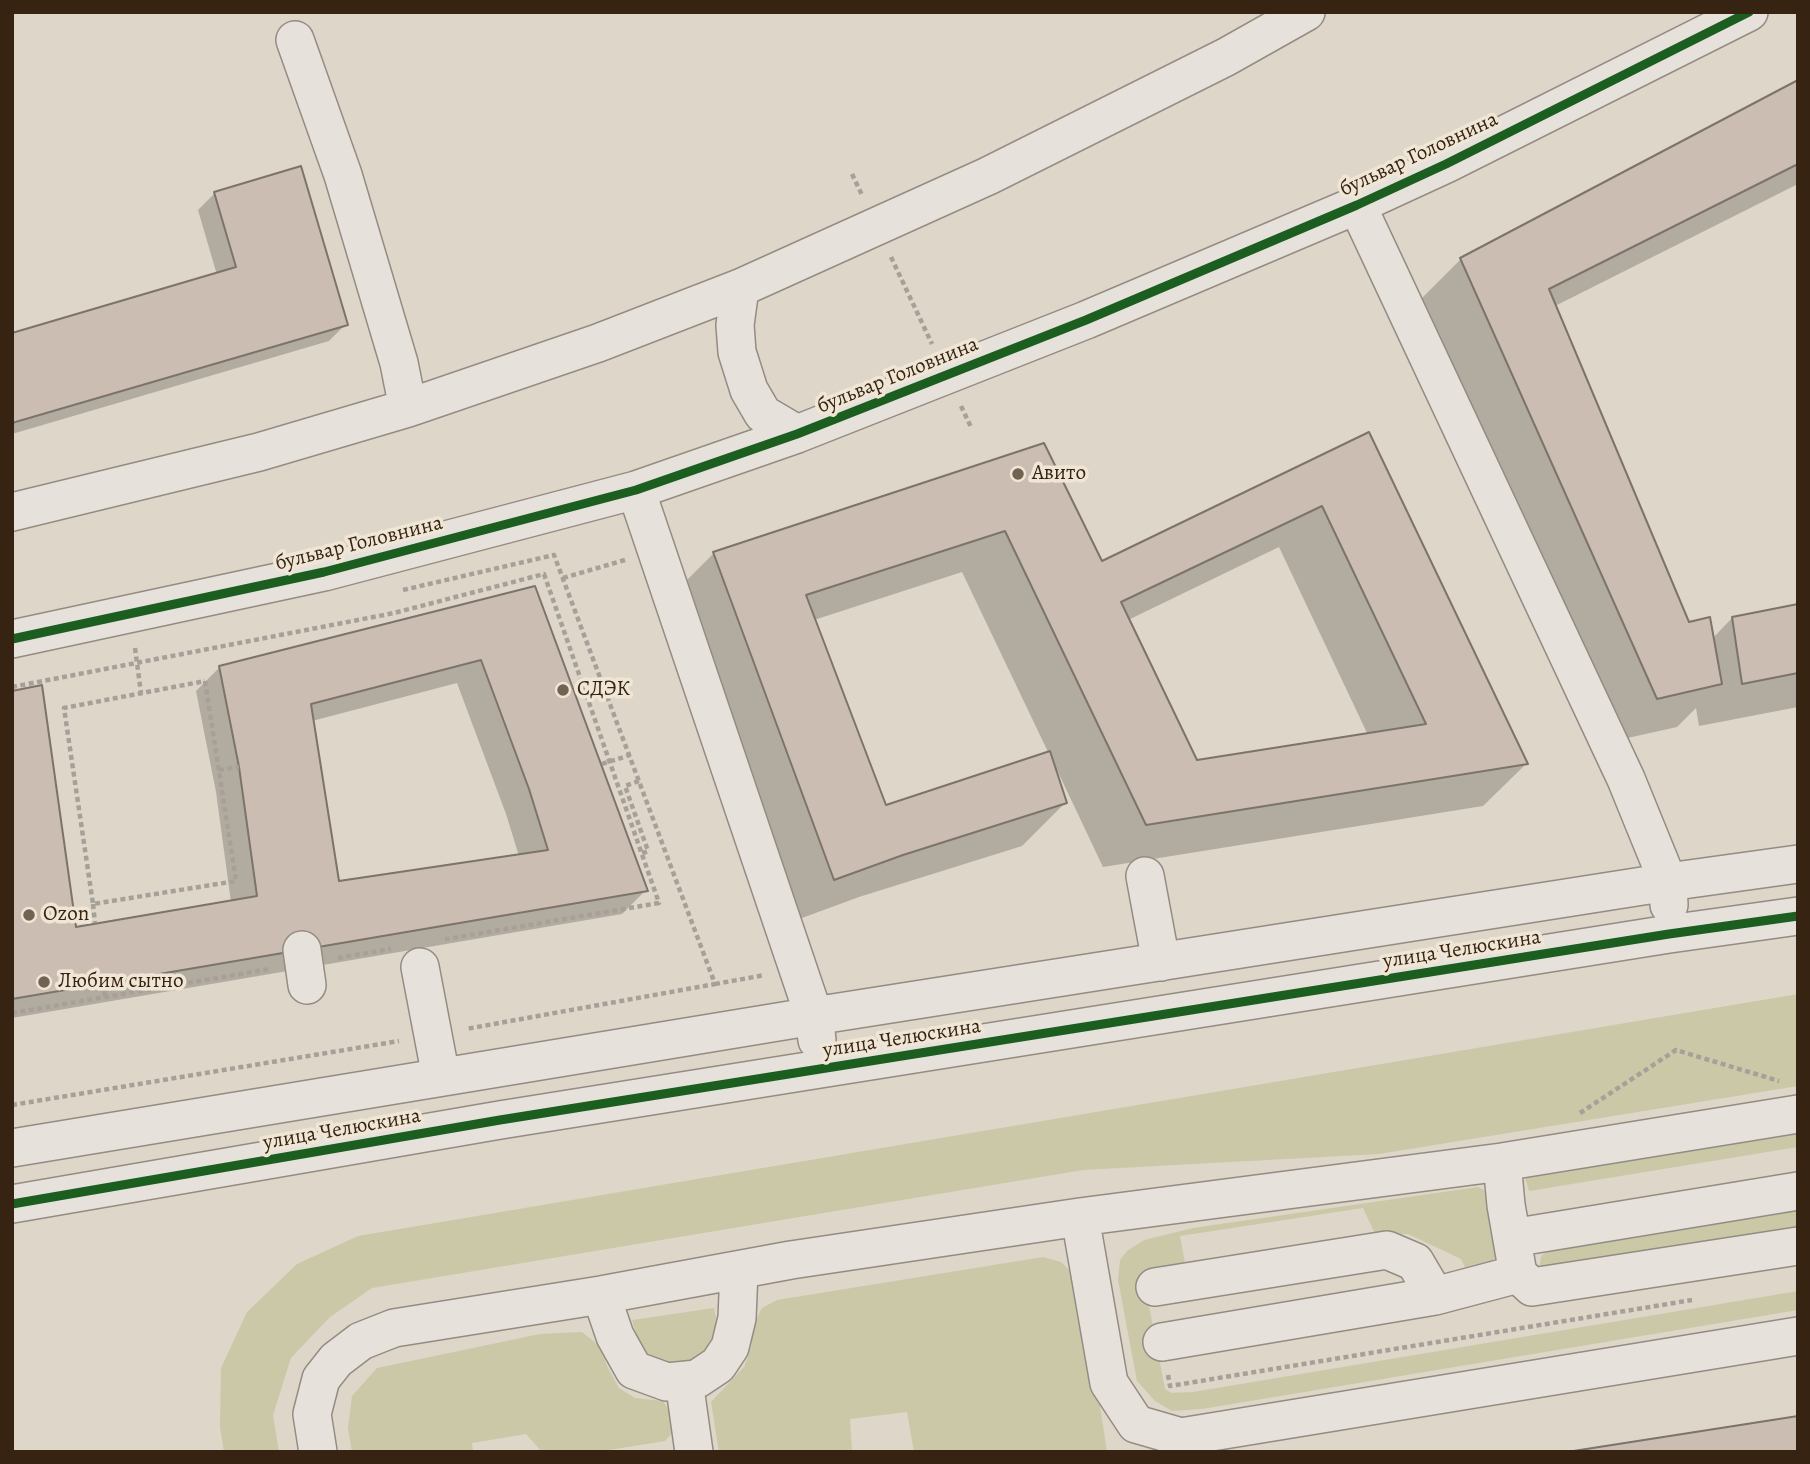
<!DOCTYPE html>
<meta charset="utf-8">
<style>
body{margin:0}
#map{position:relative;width:1810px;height:1464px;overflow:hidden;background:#ded6c8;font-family:Alegreya,serif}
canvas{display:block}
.frame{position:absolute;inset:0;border:14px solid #372312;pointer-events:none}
</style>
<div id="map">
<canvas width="1810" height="1464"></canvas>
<div class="frame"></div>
</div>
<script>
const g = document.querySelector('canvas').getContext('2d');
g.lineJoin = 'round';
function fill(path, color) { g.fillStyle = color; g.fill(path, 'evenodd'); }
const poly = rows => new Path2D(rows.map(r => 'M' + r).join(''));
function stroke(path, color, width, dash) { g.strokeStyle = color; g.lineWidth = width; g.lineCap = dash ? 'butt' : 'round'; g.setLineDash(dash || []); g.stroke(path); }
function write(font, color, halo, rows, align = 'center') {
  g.font = font + ' Alegreya,serif'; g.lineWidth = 7; g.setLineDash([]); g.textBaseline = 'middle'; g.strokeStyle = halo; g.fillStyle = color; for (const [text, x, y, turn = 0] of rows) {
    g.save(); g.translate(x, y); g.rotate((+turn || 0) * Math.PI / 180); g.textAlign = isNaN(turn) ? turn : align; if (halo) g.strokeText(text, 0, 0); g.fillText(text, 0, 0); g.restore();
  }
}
const green = poly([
 [1798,994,1798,1086,1379,1154,1083,1170,372,1288,330,1317,291,1358,273,1415,279,1452,224,1452,220,1427,221,1368,247,1312,297,1264,358,1236],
 [1798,1133,1798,1147,1529,1191,1525,1177],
 [1478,1187,1484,1190,1490,1201,1498,1244,1494,1261,1481,1270,1468,1273,1461,1259,1408,1234,1375,1234,1363,1208,1180,1236,1185,1263,1143,1274,1165,1389,1172,1393,1193,1392,1798,1291,1798,1310,1202,1409,1172,1411,1155,1401,1137,1381,1118,1280,1120,1260,1127,1251,1144,1240,1193,1228],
 [1798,1208,1798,1233,1543,1270,1540,1264,1541,1256,1551,1249],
 [1043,1257,1061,1262,1076,1277,1084,1301,1107,1452,914,1452,907,1412,850,1419,852,1452,719,1452,711,1402,744,1367,751,1348,754,1324,762,1308,777,1300],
 [714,1308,716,1318,714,1334,706,1349,691,1363,676,1367,648,1359,639,1345,632,1320],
 [582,1332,601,1347,607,1366,619,1388,635,1398,663,1401,672,1415,673,1432,665,1441,597,1452,542,1452,526,1434,472,1443,473,1452,352,1452,348,1428,352,1396,377,1368,540,1334]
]);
const shadow = poly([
 [1798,82,1798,184,1555,306,1688,624,1713,638,1732,618,1798,605,1798,707,1699,726,1696,708,1677,727,1614,741,1418,302,1461,259],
 [215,193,346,324,329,341,12,434,12,335,217,275,198,210],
 [1368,434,1526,764,1483,806,1103,867,1057,770,1054,771,1065,803,1022,846,859,897,791,922,671,596,714,553,1043,445,1101,564],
 [1279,547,1368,735,1196,762,1128,620],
 [962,572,1049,754,885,807,814,620],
 [534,588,646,890,622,914,12,1018,12,692,74,929,231,902,216,792,196,691,220,667],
 [457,683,506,814,519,856,338,883,312,721]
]);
const building = poly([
 [1798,80,1798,164,1549,289,1689,622,1710,617,1722,684,1657,699,1460,258,1798,80],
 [301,166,348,325,12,423,12,333,236,267,214,192,301,166],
 [1369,432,1528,764,1146,825,1005,531,806,595,886,805,1050,751,1067,803,903,855,834,880,713,552,1044,443,1102,561,1369,432],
 [1322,506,1426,724,1197,760,1121,602,1322,506],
 [535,586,648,891,12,999,12,691,42,685,76,927,257,896,239,767,219,666,535,586],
 [481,660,529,789,548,850,339,881,311,704,481,660],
 [1798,604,1798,673,1742,684,1732,617,1798,604],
 [1798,1416,1798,1452,1567,1452,1798,1416]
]);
const path = poly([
 [852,174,862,195],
 [891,257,932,344],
 [961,406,971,427],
 [563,578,625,560],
 [403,590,554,555,715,984,466,1029],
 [135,648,141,693],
 [205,681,236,881,93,904,64,708,205,681],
 [12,687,394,613,544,574,659,903,441,940],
 [602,764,630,755],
 [219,770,239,767],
 [639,781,625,786,648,851,641,854],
 [93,904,95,923],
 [338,958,391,949],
 [103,983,105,997],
 [715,984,765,975],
 [12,1013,270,969],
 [12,1105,399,1041],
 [1580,1113,1676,1050,1779,1081],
 [1168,1375,1170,1386,1692,1300]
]);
const minor = poly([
 [295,40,343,175,399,363,408,408],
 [1357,205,1626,779,1668,882,1669,905],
 [740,288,735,325,737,352,749,390,763,414,797,434],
 [636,490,814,1016,817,1040],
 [12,512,259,452,408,408,598,343,740,288,988,176,1226,57,1306,12],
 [12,639,324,572,636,490,797,434,1086,320,1357,205,1446,164,1749,12],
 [1145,876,1161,962],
 [302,950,307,985],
 [420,967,441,1077],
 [12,1148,814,1016,1668,882,1798,864],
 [1502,1162,1506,1205,1518,1274,1532,1287,1798,1246],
 [12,1204,500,1120,820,1069,1669,934,1798,916],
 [1080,1217,1109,1383,1136,1424,1181,1437,1798,1336],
 [1512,1238,1798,1191],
 [1155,1287,1387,1250,1415,1262,1435,1296],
 [601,1295,615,1336,634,1370,667,1382,697,1379,718,1365,730,1347,737,1318,739,1271],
 [1162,1342,1435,1296,1518,1274],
 [684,1381,694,1452],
 [318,1452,312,1414,321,1379,336,1360,361,1341,394,1328,601,1295,791,1260,1080,1217,1502,1162,1798,1114]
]);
const cycleway = poly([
 [12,639,324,572,636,490,797,434,1086,320,1357,205,1446,164,1749,12],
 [12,1204,500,1120,820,1069,1669,934,1798,916]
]);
const markers = [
 [1018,474,7,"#716252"],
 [563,690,7,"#716252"],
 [29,915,7,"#716252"],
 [44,982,7,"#716252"]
];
const streetNames = [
 ["бульвар Головнина",1419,155,-25],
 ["бульвар Головнина",898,376,-22],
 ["бульвар Головнина",359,544,-14],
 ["улица Челюскина",1462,950,-9],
 ["улица Челюскина",902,1039,-9],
 ["улица Челюскина",342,1130,-10]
];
const poiNames = [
 ["Авито",1032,474],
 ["СДЭК",577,690],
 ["Ozon",43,915],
 ["Любим сытно",58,982]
];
fill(green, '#cbc8a8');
fill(shadow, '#0003');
fill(building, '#ccbdb3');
stroke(building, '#7c746a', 2);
stroke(minor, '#948c83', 40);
stroke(path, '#a6a099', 4.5, [5, 3.5]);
stroke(minor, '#e6e2db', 37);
stroke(cycleway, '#1b5e20', 9);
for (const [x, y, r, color] of markers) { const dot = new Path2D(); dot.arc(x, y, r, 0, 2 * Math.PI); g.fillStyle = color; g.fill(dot); stroke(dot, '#efe6d6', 2.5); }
write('21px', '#372312', '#efe6d6', streetNames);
write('21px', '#372312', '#efe6d6', poiNames, 'left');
</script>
